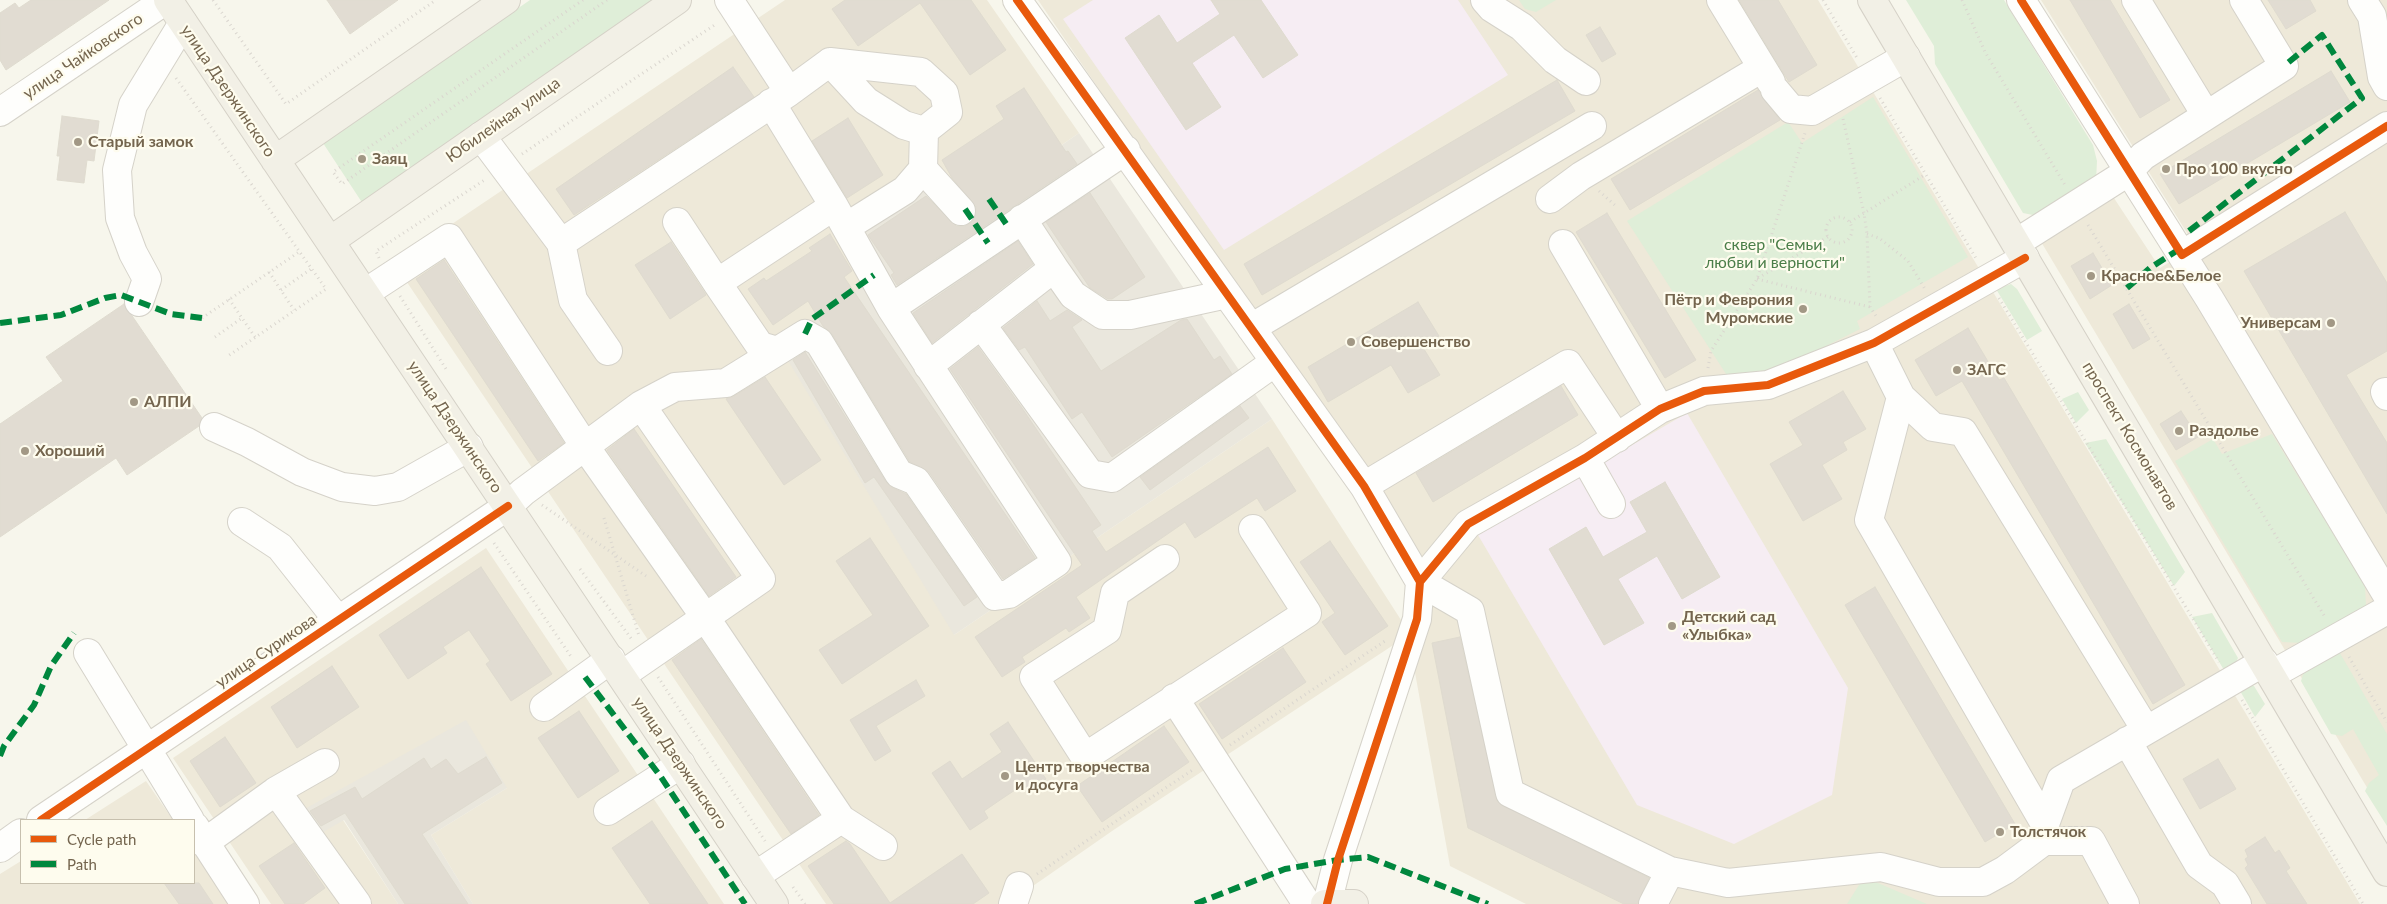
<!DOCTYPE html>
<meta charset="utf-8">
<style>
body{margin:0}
#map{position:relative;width:2387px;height:904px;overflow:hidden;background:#f7f6ec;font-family:Lato,sans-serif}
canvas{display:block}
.legend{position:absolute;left:20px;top:819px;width:175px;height:65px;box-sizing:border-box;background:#fefcee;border:1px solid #c7c0ae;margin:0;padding:6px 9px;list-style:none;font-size:15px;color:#74654e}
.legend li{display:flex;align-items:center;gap:10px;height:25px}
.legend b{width:25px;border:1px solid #c7c0ae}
</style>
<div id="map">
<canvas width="2387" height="904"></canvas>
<ul class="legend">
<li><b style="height:6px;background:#e8590c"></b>Cycle path</li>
<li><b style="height:6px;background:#00873e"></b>Path</li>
</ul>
</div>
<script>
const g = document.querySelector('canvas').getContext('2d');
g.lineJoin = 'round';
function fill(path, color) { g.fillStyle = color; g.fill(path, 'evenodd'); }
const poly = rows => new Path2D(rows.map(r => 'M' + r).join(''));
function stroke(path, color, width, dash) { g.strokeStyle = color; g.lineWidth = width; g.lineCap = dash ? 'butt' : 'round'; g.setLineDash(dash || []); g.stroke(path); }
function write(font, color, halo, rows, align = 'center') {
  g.font = font + ' Lato,sans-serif'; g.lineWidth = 4.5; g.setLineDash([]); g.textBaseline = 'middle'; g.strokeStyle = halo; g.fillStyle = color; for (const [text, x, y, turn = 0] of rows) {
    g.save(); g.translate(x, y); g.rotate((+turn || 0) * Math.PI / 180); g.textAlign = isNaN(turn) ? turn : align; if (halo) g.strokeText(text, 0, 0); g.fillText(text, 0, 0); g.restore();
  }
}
const residential = poly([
 [785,0,987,0,1079,133,955,219,954,635,1272,419,1410,634,1115,829,1007,904,826,904,394,263],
 [1038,0,1818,0,2360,904,1526,904,1450,866,1412,656,1415,551],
 [2041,0,2387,0,2387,111,2189,236],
 [2387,129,2387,821,2037,235,2110,192,2160,268],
 [486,548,724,904,473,904,431,835,507,788,343,820,398,904,271,904,173,758],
 [146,781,173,820,85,820],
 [194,851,230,904,0,904,0,874,21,861,21,883,194,883]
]);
const industrial = poly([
 [1079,133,1272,419,954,635,778,344,885,270,858,228,931,181,956,219],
 [466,720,507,788,431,835,473,904,398,904,344,820,318,835,301,811]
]);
const education = poly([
 [1093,0,1458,0,1508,75,1224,250,1063,19],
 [1687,413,1848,688,1832,795,1734,844,1637,805,1478,535]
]);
const green = poly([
 [530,0,656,0,363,204,323,143],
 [1519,0,1556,0,1536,12,1525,9],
 [1906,0,2004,0,2093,145,2097,161,2096,181,2043,212,2033,215,2023,213,1935,64,1934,46],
 [1873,97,1968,257,1857,321,1860,329,1768,375,1728,377,1627,221,1788,122,1802,143],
 [2011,284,2017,289,2042,331,2027,340,1996,289],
 [2078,392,2089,410,2076,423,2062,399],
 [2272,434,2365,586,2366,606,2302,643,2282,642,2175,461,2213,439,2222,454],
 [2106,439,2185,572,2174,586,2085,443],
 [2212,613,2238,658,2235,664,2224,670,2192,617],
 [2337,648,2387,734,2387,826,2365,791,2369,783,2379,775,2353,729,2342,736,2331,734,2301,681,2305,668],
 [2249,684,2254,686,2265,704,2255,717,2239,689],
 [1864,877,1927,904,1847,904]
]);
const building = poly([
 [31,0,109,0,6,70,0,60,0,13,15,3,19,8,31,0],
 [327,0,398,0,350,34,327,0],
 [845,0,971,0,1006,50,970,75,920,3,858,46,832,9,845,0],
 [1211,0,1261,0,1298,55,1263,78,1234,35,1192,63,1221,107,1186,130,1125,38,1159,15,1177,43,1220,14,1211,0],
 [1739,0,1778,0,1817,65,1789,82,1739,0],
 [2070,0,2110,0,2170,100,2140,118,2070,0],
 [2268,0,2310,0,2316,11,2286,29,2268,0],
 [1600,27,1616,54,1602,62,1586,35,1600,27],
 [733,67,754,97,574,215,556,189,733,67],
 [2331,71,2350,102,2179,204,2160,174,2331,71],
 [1557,80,1575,111,1262,295,1244,264,1557,80],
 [1024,88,1066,152,1068,151,1077,164,897,285,891,275,894,273,868,235,926,196,956,226,965,226,972,222,976,215,976,207,952,178,942,160,1004,119,996,106,1024,88],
 [1758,90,1780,120,1630,210,1611,179,1758,90],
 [62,116,99,121,94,161,87,160,84,183,57,180,60,156,57,156,62,116],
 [848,118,883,175,847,198,812,141,848,118],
 [1090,193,1145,277,1112,299,1108,299,1090,288,1046,222,1090,193],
 [2345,212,2387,283,2387,351,2346,375,2387,443,2387,514,2244,271,2345,212],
 [1607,213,1696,360,1665,378,1576,232,1607,213],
 [830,234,852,271,844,277,1035,558,1003,579,929,472,910,462,832,334,823,326,808,301,773,325,748,289,764,278,766,281,812,251,809,248,830,234],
 [1018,241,1033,264,932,343,913,313,1018,241],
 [671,242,706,295,670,319,635,265,671,242],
 [2093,253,2112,285,2090,299,2071,266,2093,253],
 [444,260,564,443,538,461,416,279,444,260],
 [1037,301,1050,321,1067,310,1082,320,1072,327,1101,371,1181,320,1187,319,1214,360,1220,356,1232,374,1112,457,1082,412,1072,419,1025,347,1019,350,1003,328,1037,301],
 [1418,302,1439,336,1422,346,1440,375,1408,393,1391,365,1328,402,1308,367,1418,302],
 [124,304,202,418,199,426,127,475,116,458,0,537,0,424,63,381,46,357,124,304],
 [2129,304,2150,339,2133,349,2113,314,2129,304],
 [1968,328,1999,380,2004,378,2010,388,2185,685,2153,704,1962,381,1936,396,1915,360,1968,328],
 [978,347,1022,408,1101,525,1092,531,1106,552,1268,447,1296,491,1265,511,1257,498,1195,538,1185,522,1076,597,1090,618,1069,632,1066,628,1022,657,1025,662,1002,677,975,637,1082,565,950,369,978,347],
 [805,352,886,482,893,488,906,494,977,597,964,606,874,477,865,483,793,360,805,352],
 [765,377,821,460,784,485,726,399,734,396,765,377],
 [1561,386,1578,415,1433,502,1416,473,1561,386],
 [1843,391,1866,429,1843,442,1847,450,1822,465,1842,499,1803,521,1770,464,1803,445,1789,422,1843,391],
 [1240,406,1249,418,1150,490,1140,477,1240,406],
 [2181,411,2198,437,2176,450,2160,424,2181,411],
 [634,429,736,577,709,596,607,450,634,429],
 [1665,482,1720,577,1682,599,1657,556,1618,579,1644,623,1604,645,1549,549,1586,527,1603,557,1647,532,1630,502,1665,482],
 [870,538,929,626,842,684,819,650,873,615,836,561,870,538],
 [1330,541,1388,626,1345,655,1322,622,1335,613,1300,562,1330,541],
 [481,567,552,674,511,701,486,664,490,661,469,630,443,647,447,653,408,679,379,635,481,567],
 [1875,587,2015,824,1985,842,1845,605,1875,587],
 [1460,637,1498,802,1649,878,1637,904,1624,904,1468,828,1432,643,1460,637],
 [701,639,819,815,791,834,672,660,701,639],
 [1283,648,1306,682,1222,739,1199,704,1283,648],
 [332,666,359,707,297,748,271,707,332,666],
 [916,680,925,696,876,726,891,751,875,761,850,720,916,680],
 [579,711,619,771,578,798,538,738,579,711],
 [1008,722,1046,779,1028,791,1024,784,1003,798,984,811,988,818,970,830,932,773,950,761,962,779,1002,752,990,734,1008,722],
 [1164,726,1189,762,1102,822,1077,786,1164,726],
 [225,737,256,783,220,807,190,761,225,737],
 [486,757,502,783,422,834,468,904,405,904,345,813,321,826,310,811,355,787,362,799,424,758,431,769,446,759,458,774,486,757],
 [2218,759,2236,789,2200,809,2183,779,2218,759],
 [652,821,708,904,650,904,612,848,652,821],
 [2265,837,2275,853,2279,850,2290,868,2286,871,2307,904,2267,904,2245,868,2248,865,2245,859,2248,857,2245,850,2265,837],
 [846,841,850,844,890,903,962,854,989,893,973,904,834,904,808,866,846,841],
 [294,843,325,888,303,904,285,904,259,866,294,843],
 [164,883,199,883,213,904,179,904,164,883]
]);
const path = poly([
 [213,0,286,104,436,0],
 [583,0,333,172,342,184,607,0],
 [1823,0,1857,58],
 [1962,0,1985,52,2065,185],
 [176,78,326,289,228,356],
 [1880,98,1977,260],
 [1843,119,1864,213,1867,234,1870,307,1876,316],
 [522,154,716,24],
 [1599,191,1617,207],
 '1826 230a13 13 0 1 1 26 0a13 13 0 1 1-26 0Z',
 [1850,222,1926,174],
 [2088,225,2325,617],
 [1867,234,1879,238,1908,261,1925,289],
 [379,258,376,251,486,179],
 [269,272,294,310],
 [1758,278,1828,237],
 [1757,279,1870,307],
 [281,290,311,269],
 [400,296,446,369],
 [1999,298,2219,662],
 [229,299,255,337],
 [202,318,299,252],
 [215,337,242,318],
 [1708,368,1711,351,1757,279,1805,133],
 [542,505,646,576],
 [604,518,639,636],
 [494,543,572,658],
 [580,569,633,641],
 [2349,657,2387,722],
 [658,677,765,841],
 [2242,700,2363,904],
 [1230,745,1385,641],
 [1037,874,1194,769],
 [793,887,805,904]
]);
const minor = poly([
 [729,0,789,92],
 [1017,0,1364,486,1420,582,1470,611,1510,793,1670,871,1728,883,1881,867,1939,882,1983,882,2005,870,2044,841],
 [1485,0,1492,8,1522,27,1555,60,1586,81],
 [1721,0,1771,82],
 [2021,0,2209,298,2387,595],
 [2136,0,2206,115],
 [2362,0,2372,16,2382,77,2387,86],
 [830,62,921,72,944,93,948,112,924,131,904,125,866,101,830,62],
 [1775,90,1791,109,1812,111,1906,57],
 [0,112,166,0],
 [481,136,561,243,573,300,608,351],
 [923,169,961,211],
 [1550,199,1581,176,1762,68],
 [677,222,717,283,834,206,771,103],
 [846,227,905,190,923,169,924,131],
 [561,243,789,92,830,62],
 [2016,243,2128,172,2143,156,2284,66,2244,0],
 [1563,244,1660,409],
 [2182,255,2387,126],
 [1054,268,1073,295,1103,315,1130,315,1227,294],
 [717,283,760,346,777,351],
 [365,293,449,238,584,445,705,617,841,819,755,876],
 [139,302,147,279,133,253,120,218,117,170,133,105,183,23],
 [891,308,1126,150],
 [981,324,1090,474,1112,478,1275,362],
 [1251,328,1592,126],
 [1874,343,1901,397,1933,427,1963,432,2146,730],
 [928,366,1054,268,1022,219],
 [2385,392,2387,396],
 [1901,397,1869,520,2045,824],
 [214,427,247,442,302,472,342,487,375,491,398,487,469,447],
 [1585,458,1611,504],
 [1364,486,1568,364,1617,438],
 [242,522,280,547,337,619],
 [1165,559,1115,593,1107,630,1034,677,1085,757,1307,613,1253,529],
 [88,653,190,820],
 [622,675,761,579,641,405],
 [2271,675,2387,610],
 [1174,698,1307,904],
 [544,707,611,659],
 [2127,741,2199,865,2225,884,2237,904],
 [276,791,357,904],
 [608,811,681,764],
 [841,819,883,846],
 [41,820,508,506,523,492,641,405,675,387,726,383,805,334,819,342,899,474,916,481,995,596,1009,594,1057,562,891,308,834,206],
 [195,827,245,904],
 [204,843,276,791,325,763],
 [0,848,21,833],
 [1013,904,1019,886],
 [1327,904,1338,860,1417,619,1420,582,1468,524,1585,458,1660,409,1704,391,1768,385,1874,343,2025,258],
 [1653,904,1670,871],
 [2125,904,2091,841,2044,841,2045,824,2061,780,2264,662]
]);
const major = poly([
 [168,0,774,904],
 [1872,0,2387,872],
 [275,160,506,0],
 [330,241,677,0],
 [1325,904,1354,904]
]);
const quiet = poly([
 [989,199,1009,228],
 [965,209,988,243],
 [2189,231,2362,98,2322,35,2284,66],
 [2127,288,2150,268,2178,250],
 [0,323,61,315,105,298,121,295,171,314,202,318],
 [805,334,812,319,874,275],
 [585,677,661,777,745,904],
 [0,756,4,746,34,705,51,666,74,633],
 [1195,904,1285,869,1338,860,1368,857,1488,904]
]);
const cycleway = poly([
 [1017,0,1364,486,1420,582],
 [2021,0,2182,255,2387,126],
 [41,820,508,506],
 [1327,904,1338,860,1417,619,1420,582,1468,524,1585,458,1660,409,1704,391,1768,385,1874,343,2025,258]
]);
const markers = [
 [78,142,5,"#a29885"],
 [362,159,5,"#a29885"],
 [2166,169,5,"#a29885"],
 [2091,276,5,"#a29885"],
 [1803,309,5,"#a29885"],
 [2331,323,5,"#a29885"],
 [1351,342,5,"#a29885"],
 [1957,370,5,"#a29885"],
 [134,402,5,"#a29885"],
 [2179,431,5,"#a29885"],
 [25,451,5,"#a29885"],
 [1672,626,5,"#a29885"],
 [1005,776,5,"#a29885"],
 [2000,832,5,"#a29885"]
];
const streetNames = [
 ["улица Чайковского",83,56,-34],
 ["улица Дзержинского",228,91,56],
 ["Юбилейная улица",503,120,-35],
 ["улица Дзержинского",455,427,56],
 ["проспект Космонавтов",2130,436,59],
 ["улица Сурикова",266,651,-34],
 ["улица Дзержинского",680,763,56]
];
const poiNames = [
 ["Старый замок",88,142],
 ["Заяц",372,159],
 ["Про 100 вкусно",2176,169],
 ["Красное&Белое",2101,276],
 ["Пётр и Феврония",1793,300,"right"],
 ["Муромские",1793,318,"right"],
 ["Универсам",2321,323,"right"],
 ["Совершенство",1361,342],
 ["ЗАГС",1967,370],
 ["АЛПИ",144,402],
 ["Раздолье",2189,431],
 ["Хороший",35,451],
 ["Детский сад",1682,617],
 ["«Улыбка»",1682,635],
 ["Центр творчества",1015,767],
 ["и досуга",1015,785],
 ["Толстячок",2010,832]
];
const parkNames = [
 ["сквер \"Семьи,",1775,245],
 ["любви и верности\"",1775,263]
];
fill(residential, '#eee9d9');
fill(industrial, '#eae7dd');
fill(education, '#f6edf3');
fill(green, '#dfeed8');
fill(building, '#e1dcd2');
stroke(building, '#dfdbcf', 1);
stroke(minor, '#d5d2c9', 30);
stroke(major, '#d5d1c7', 30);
stroke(path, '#dad6cf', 3, [1, 4]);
stroke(minor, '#fefefc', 28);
stroke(major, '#f2f0e6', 28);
stroke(quiet, '#00873e', 6, [12, 6]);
stroke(cycleway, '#e8590c', 8);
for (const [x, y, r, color] of markers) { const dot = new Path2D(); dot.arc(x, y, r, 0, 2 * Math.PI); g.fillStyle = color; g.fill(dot); stroke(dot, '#fefcee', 2); }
write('16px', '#74654e', '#fefcee', streetNames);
write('bold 16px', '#74654e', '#fefcee', poiNames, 'left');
write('16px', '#4b7e49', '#fefcee', parkNames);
</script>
